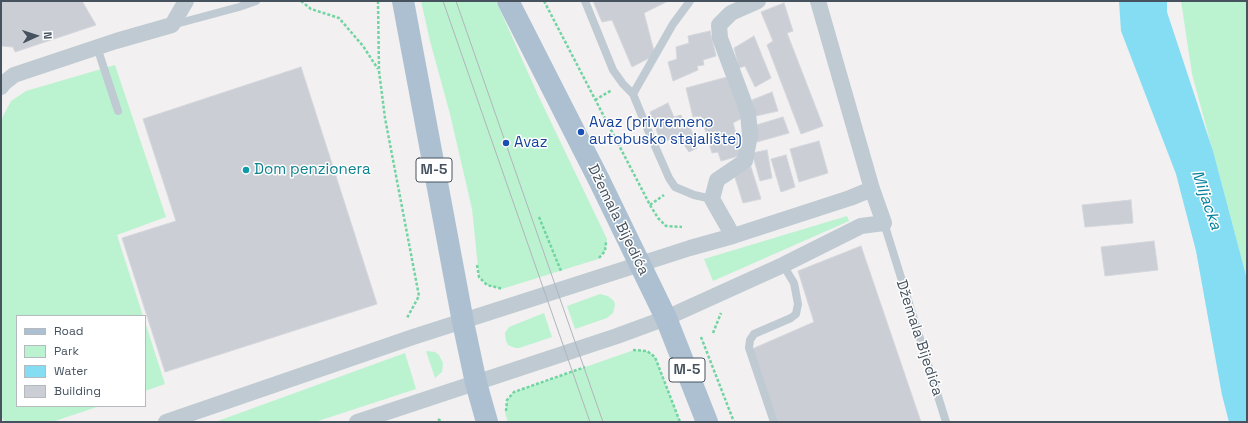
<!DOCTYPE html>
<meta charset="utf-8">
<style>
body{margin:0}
#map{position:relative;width:1248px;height:423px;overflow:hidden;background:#f2f0f0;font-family:"Space Grotesk",sans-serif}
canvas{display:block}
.frame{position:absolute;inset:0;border:2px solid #46535f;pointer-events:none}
.legend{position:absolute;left:16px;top:315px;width:130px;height:92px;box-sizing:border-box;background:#fff;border:1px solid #b5babf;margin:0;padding:5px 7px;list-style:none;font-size:12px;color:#46535f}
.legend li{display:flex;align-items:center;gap:8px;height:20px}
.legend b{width:20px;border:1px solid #b5babf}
.north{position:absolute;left:16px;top:16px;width:40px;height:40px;-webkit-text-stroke:3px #fff;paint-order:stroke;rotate:87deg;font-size:11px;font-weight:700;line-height:16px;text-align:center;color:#46535f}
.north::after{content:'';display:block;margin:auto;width:14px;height:18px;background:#46535f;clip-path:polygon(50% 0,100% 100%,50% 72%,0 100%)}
</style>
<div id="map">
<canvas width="1248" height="423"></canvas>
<div class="frame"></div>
<ul class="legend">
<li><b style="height:5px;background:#adc0d1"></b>Road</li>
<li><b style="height:11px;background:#bbf3d0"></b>Park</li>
<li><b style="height:11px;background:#85ddf3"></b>Water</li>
<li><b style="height:11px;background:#cbcfd5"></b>Building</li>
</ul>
<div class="north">N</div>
</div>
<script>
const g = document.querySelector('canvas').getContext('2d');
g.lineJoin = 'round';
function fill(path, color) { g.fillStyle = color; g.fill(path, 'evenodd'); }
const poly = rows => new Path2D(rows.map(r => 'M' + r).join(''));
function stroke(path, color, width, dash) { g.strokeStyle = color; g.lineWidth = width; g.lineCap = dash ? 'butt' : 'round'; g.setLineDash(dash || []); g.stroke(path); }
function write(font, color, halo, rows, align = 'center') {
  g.font = font + ' "Space Grotesk",sans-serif'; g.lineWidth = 3; g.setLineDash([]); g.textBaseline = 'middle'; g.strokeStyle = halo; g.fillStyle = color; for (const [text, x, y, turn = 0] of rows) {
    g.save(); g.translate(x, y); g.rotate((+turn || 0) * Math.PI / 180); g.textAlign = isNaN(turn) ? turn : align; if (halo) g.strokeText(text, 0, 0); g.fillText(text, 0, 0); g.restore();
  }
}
const green = poly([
 [421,1,496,1,538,95,607,239,605,251,598,259,502,289,487,285,479,277,472,209,450,114,430,41],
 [1181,1,1247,1,1247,279,1192,74],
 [115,65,166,217,117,235,143,316,17,316,17,406,100,406,52,422,5,422,1,417,1,123,3,116,11,101,26,91],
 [847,216,849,221,713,281,704,259],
 [600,294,608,296,614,301,615,305,613,313,607,318,575,329,567,306],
 [544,313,552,337,519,348,515,348,508,345,506,341,505,333,509,327],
 [145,322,165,384,145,391],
 [634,350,647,351,655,357,680,422,508,422,505,413,507,400,514,392],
 [426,351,435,352,439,355,443,363,442,372,435,378],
 [405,353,416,389,315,422,215,422]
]);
const water = poly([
 [1119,1,1167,1,1167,12,1213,151,1247,279,1247,422,1229,422,1222,395,1196,251,1176,174,1121,31]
]);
const building = poly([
 [1,1,82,1,96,25,15,52,13,47,1,46,1,1],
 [593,1,668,1,644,13,655,55,632,67,612,20,602,22,593,1],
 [784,3,793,31,787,33,823,126,801,134,767,45,773,41,761,12,784,3],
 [710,31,716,56,703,60,704,65,697,66,698,70,673,81,668,62,677,59,676,47,689,43,688,36,710,31],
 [754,36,771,78,755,87,745,66,739,68,734,48,754,36],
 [301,67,377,304,165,372,122,238,176,221,143,119,301,67],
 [727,77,742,118,733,123,742,155,721,161,718,152,712,153,701,116,693,117,686,88,727,77],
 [772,92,778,111,756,116,752,100,772,92],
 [668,103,674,117,681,115,686,126,690,126,697,148,689,152,682,142,675,145,671,139,661,143,650,112,668,103],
 [783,117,789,133,757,142,753,126,783,117],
 [819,141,828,173,799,182,790,149,819,141],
 [767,150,772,178,760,181,752,153,767,150],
 [786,155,795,187,781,192,771,159,786,155],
 [751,167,761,199,743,203,734,174,751,167],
 [1131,200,1133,223,1085,227,1082,205,1131,200],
 [1154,241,1158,270,1105,276,1101,247,1154,241],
 [861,246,921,422,778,422,752,349,814,322,798,271,861,246]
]);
const path = poly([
 [301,1,311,9,339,18,363,46,378,69],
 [378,1,379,71,385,118,419,296,407,318],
 [544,1,650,205,658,218,666,226,682,227],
 [595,100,612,90],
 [650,205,664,195],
 [539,217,561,271],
 [599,258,605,251,606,242],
 [477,265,479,277,487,285,503,289],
 [713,333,721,313],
 [701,337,734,422],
 [633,350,647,351,655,357,680,422],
 [506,411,507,400,514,392,585,367],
 [438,419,442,422]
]);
const lane = poly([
 [585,1,613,70,623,84,633,94],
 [690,1,673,24,633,94,647,128,669,178,675,187,694,195,712,199],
 [172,25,239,7,256,1],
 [97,47,118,111],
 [884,223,946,422],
 [774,422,749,348,750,340,754,334,791,318,796,314,798,304,794,283,783,265]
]);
const street = poly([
 [1,87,4,83,14,75,116,41,172,25,186,1],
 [733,236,712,199,717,180,745,161,750,135,748,113,720,38,719,25,731,13,758,1],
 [166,422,413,337,690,248,733,236,850,198,872,189],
 [357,422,617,336,666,318,783,265,861,226,884,223,872,189,818,1]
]);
const primary = poly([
 [403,1,463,322,476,383,487,422],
 [508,1,599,180,666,318,707,422]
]);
const tram = poly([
 [443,1,590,422],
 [456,1,603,422]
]);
const markers = [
 [581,132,4,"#1a4fb4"],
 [506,143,4,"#1a4fb4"],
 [246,170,4,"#0f9aa8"]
];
const shields = [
 [434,170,36],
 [687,370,36]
];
const shieldNames = [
 ["M-5",434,170],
 ["M-5",687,370]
];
const transitNames = [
 ["Avaz (privremeno",589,123],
 ["autobusko stajalište)",589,140],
 ["Avaz",514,143]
];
const cultureNames = [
 ["Dom penzionera",254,170]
];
const streetNames = [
 ["Džemala Bijedića",618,220,64],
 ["Džemala Bijedića",919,338,72]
];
const waterNames = [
 ["Miljacka",1206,200,71]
];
fill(green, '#bbf3d0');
fill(water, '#85ddf3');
fill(building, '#cbcfd5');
stroke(building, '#d3d6dc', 1);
stroke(path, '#71d4a2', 2.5, [3, 2]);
stroke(lane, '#bfcad3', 8);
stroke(street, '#bfcad3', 16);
stroke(primary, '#adc0d1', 22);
stroke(tram, '#b1b5bb', 1);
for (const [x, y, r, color] of markers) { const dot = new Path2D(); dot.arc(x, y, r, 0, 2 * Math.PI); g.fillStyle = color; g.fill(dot); stroke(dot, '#fff', 1.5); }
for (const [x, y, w] of shields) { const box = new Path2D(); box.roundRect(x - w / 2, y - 12, w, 24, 3); g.fillStyle = '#fff'; g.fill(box); stroke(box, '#46535f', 1); }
write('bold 14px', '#46535f', null, shieldNames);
write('15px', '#164399', '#fff', transitNames, 'left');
write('15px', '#0d838f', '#fff', cultureNames, 'left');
write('15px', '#46535f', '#fff', streetNames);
write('italic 16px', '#03809e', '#fff', waterNames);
</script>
